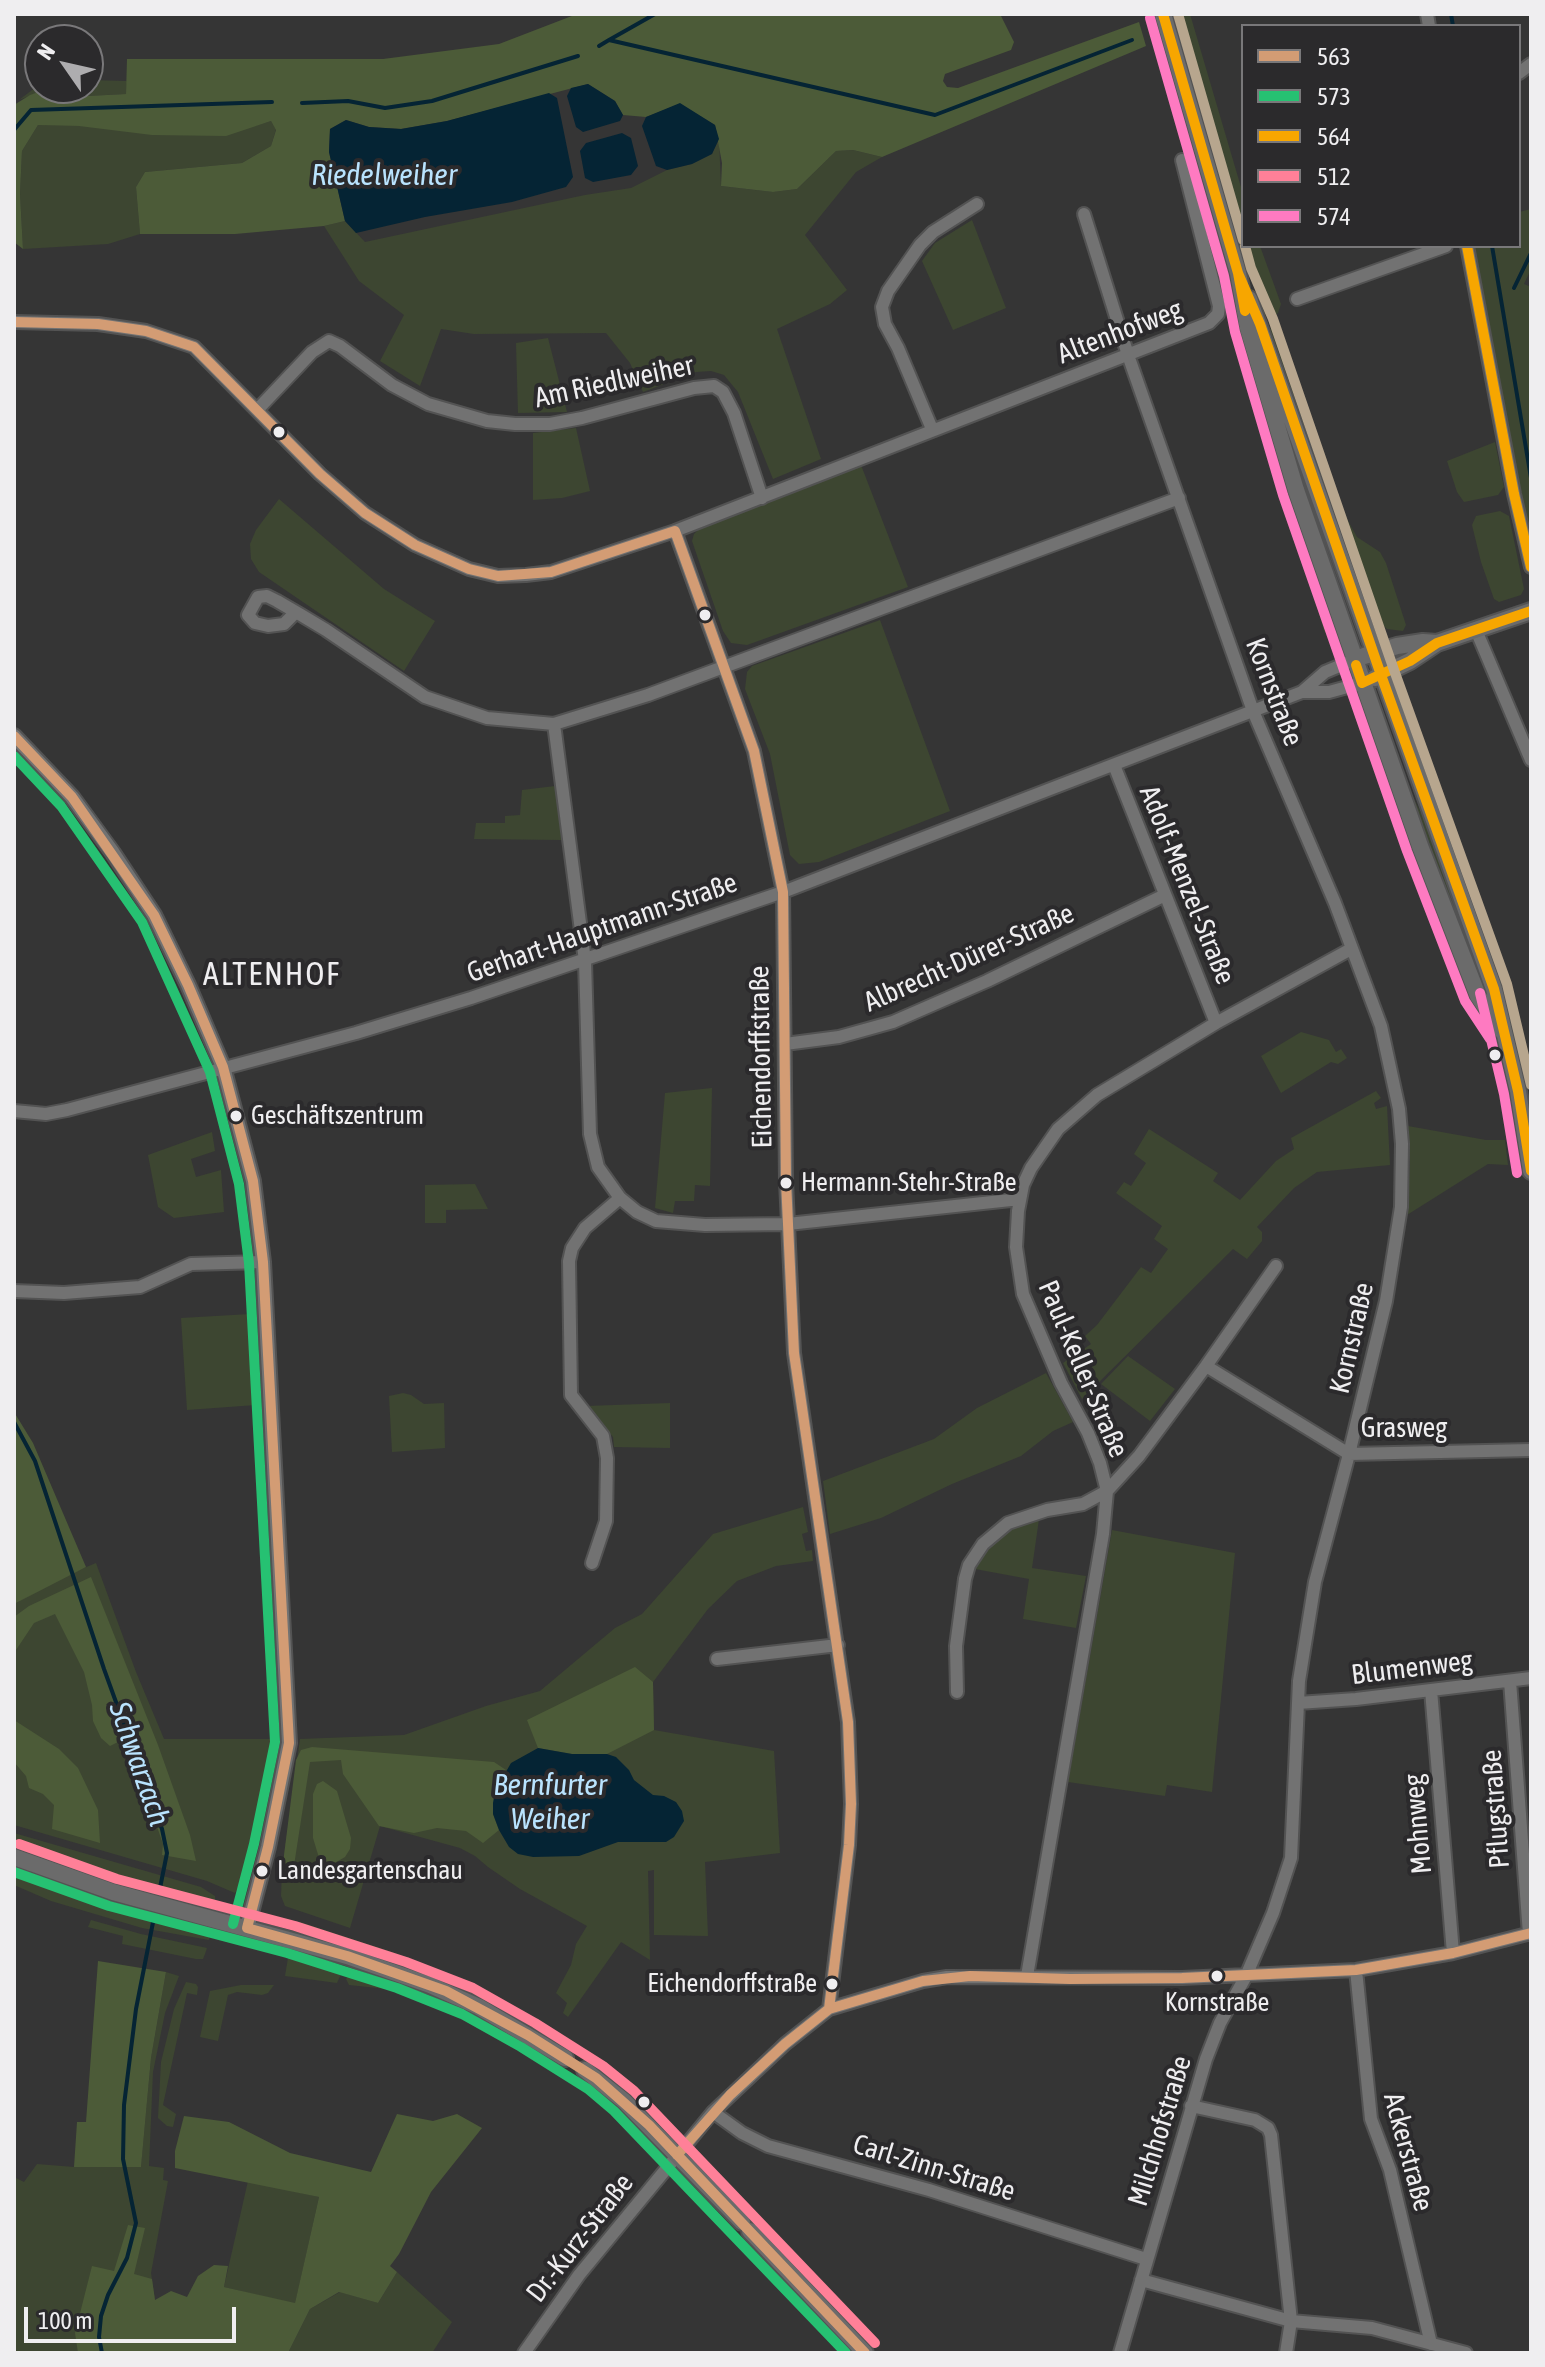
<!DOCTYPE html>
<meta charset="utf-8">
<style>
body{margin:0}
#map{position:relative;width:1545px;height:2367px;overflow:hidden;background:#353535;font-family:"Asap Condensed",sans-serif}
canvas{display:block}
.frame{position:absolute;inset:0;border:16px solid #efeef0;pointer-events:none}
.legend{position:absolute;left:1241px;top:24px;width:280px;height:224px;box-sizing:border-box;background:#2b2a2c;border:2px solid #79787a;margin:0;padding:10px 14px;list-style:none;font-size:24px;color:#efeef0}
.legend li{display:flex;align-items:center;gap:16px;height:40px}
.legend b{width:40px;border:2px solid #79787a}
.north{position:absolute;left:24px;top:24px;width:80px;height:80px;box-sizing:border-box;background:#2b2a2c;border:2px solid #79787a;border-radius:50%;rotate:304deg;font-size:22px;font-weight:700;line-height:32px;text-align:center;color:#efeef0}
.north::after{content:'';display:block;margin:auto;width:28px;height:36px;background:#aeadaf;clip-path:polygon(50% 0,100% 100%,50% 72%,0 100%)}
.scale{position:absolute;left:24px;top:2307px;width:212px;height:36px;box-sizing:border-box;border:4px solid #efeef0;border-top:0;padding-left:10px;font-size:24px;line-height:28px;white-space:nowrap;color:#efeef0;-webkit-text-stroke:6px #2b2a2c;paint-order:stroke}
</style>
<div id="map">
<canvas width="1545" height="2367"></canvas>
<div class="frame"></div>
<ul class="legend">
<li><b style="height:10px;background:#d39c74"></b>563</li>
<li><b style="height:10px;background:#26c172"></b>573</li>
<li><b style="height:10px;background:#f7a600"></b>564</li>
<li><b style="height:10px;background:#ff8098"></b>512</li>
<li><b style="height:10px;background:#fe7ac1"></b>574</li>
</ul>
<div class="north">N</div>
<div class="scale">100 m</div>
</div>
<script>
const g = document.querySelector('canvas').getContext('2d');
g.lineJoin = 'round';
function fill(path, color) { g.fillStyle = color; g.fill(path, 'evenodd'); }
const poly = rows => new Path2D(rows.map(r => 'M' + r).join(''));
function stroke(path, color, width, dash) { g.strokeStyle = color; g.lineWidth = width; g.lineCap = dash ? 'butt' : 'round'; g.setLineDash(dash || []); g.stroke(path); }
function write(font, color, halo, rows, align = 'center') {
  g.font = font + ' "Asap Condensed",sans-serif'; g.lineWidth = 8; g.setLineDash([]); g.textBaseline = 'middle'; g.strokeStyle = halo; g.fillStyle = color; for (const [text, x, y, turn = 0] of rows) {
    g.save(); g.translate(x, y); g.rotate((+turn || 0) * Math.PI / 180); g.textAlign = isNaN(turn) ? turn : align; if (halo) g.strokeText(text, 0, 0); g.fillText(text, 0, 0); g.restore();
  }
}
const green = poly([
 [1147,14,1153,14,1236,319,1225,311],
 [1177,14,1190,14,1243,194,1243,242],
 [88,80,127,81,126,94,68,97,44,90,19,100,40,84,40,88,88,88],
 [271,121,276,129,271,146,242,163,145,172,136,187,140,234,108,244,23,249,20,194,22,151,38,125,255,126],
 [719,139,721,186,773,192,797,189,836,151,853,150,882,157,856,172,805,235,847,290,830,304,777,329,821,459,773,479,738,392,724,375,711,371,696,372,643,392,630,363,606,333,474,334,441,329,420,386,380,361,404,315,359,281,324,226,345,221,365,242,585,195,631,188,667,170,692,164,712,154],
 [1531,209,1531,269,1524,284,1531,287,1531,544,1473,246,1519,246,1519,212],
 [972,220,1006,308,953,330,922,261,935,243],
 [1244,246,1260,246,1281,304,1278,313,1272,318,1264,314],
 [1275,324,1280,327,1342,510,1357,537,1380,552,1386,563,1406,625,1403,631,1387,629,1367,610,1269,330],
 [1230,325,1242,337,1332,628,1329,636,1324,631,1301,549],
 [548,338,567,412,518,413,516,343],
 [576,428,590,491,562,498,533,500,533,433],
 [1495,442,1504,487,1498,495,1464,502,1457,492,1447,461],
 [861,465,908,587,747,645,731,643,723,631,692,541,694,534,701,527],
 [279,499,384,589,435,621,404,671,259,572,251,559,250,544,256,530],
 [1500,511,1509,516,1524,589,1521,595,1499,602,1494,599,1481,562,1472,525,1476,516],
 [880,620,950,811,819,862,799,864,790,855,770,754,745,689,747,672,752,666],
 [1381,707,1409,789,1430,831,1486,988,1481,990,1377,708],
 [555,786,562,840,474,839,476,823,505,823,505,816,520,815,522,790],
 [1301,1032,1329,1040,1336,1052,1341,1049,1347,1058,1338,1064,1331,1062,1281,1093,1261,1056],
 [712,1088,710,1186,695,1185,694,1201,675,1201,673,1213,655,1208,665,1093],
 [1376,1091,1381,1098,1374,1103,1376,1109,1387,1106,1390,1165,1317,1172,1294,1188,1257,1227,1262,1232,1262,1241,1247,1259,1233,1249,1082,1399,1063,1363,1091,1344,1085,1336,1097,1325,1141,1267,1151,1273,1168,1249,1154,1239,1162,1226,1116,1193,1124,1182,1131,1186,1146,1163,1134,1154,1149,1129,1218,1173,1213,1181,1240,1200,1276,1161,1294,1149,1291,1138],
 [1408,1126,1486,1140,1505,1140,1508,1165,1488,1164,1407,1215,1410,1163],
 [212,1132,215,1151,191,1159,196,1177,221,1170,224,1212,174,1218,158,1207,148,1155],
 [475,1184,488,1209,446,1210,446,1223,425,1223,425,1185],
 [250,1314,256,1405,187,1410,181,1318],
 [1128,1356,1175,1389,1150,1421,1101,1384],
 [1046,1373,1073,1422,1053,1431,1021,1456,952,1484,881,1518,830,1534,823,1481,934,1439,977,1408],
 [403,1393,411,1395,424,1404,444,1403,445,1448,392,1452,389,1396],
 [670,1403,670,1448,614,1447,613,1437,586,1406],
 [803,1507,808,1532,802,1534,806,1551,812,1550,813,1561,776,1566,737,1581,708,1609,653,1682,654,1730,774,1751,780,1853,705,1862,708,1936,654,1935,654,1870,648,1871,650,1960,621,1942,568,2017,563,2013,567,2003,556,1993,571,1965,576,1944,587,1926,520,1889,488,1867,475,1856,460,1848,380,1826,350,1928,285,1906,281,1896,282,1871,300,1739,404,1735,486,1706,540,1691,615,1628,642,1614,713,1534],
 [1039,1519,1032,1568,1086,1576,1076,1628,1023,1619,1029,1579,975,1569,980,1559,998,1538,1010,1530],
 [1112,1530,1235,1553,1212,1792,1167,1785,1165,1796,1068,1782],
 [96,1563,136,1672,164,1739,277,1739,268,1793,256,1846,243,1880,235,1893,207,1881,14,1825,14,1604,60,1578],
 [14,1833,201,1887,215,1896,215,1909,179,1899,179,1896,101,1879,65,1866,14,1845],
 [14,1870,137,1911,137,1915,211,1929,209,1940,142,1928,51,1901,14,1885],
 [91,1920,141,1934,207,1948,205,1954,203,1959,196,1959,122,1944,123,1936,88,1927],
 [300,1922,395,1953,464,1983,501,2001,575,2045,619,2077,622,2081,614,2081,554,2039,474,1994,391,1960,297,1930],
 [296,1953,339,1968,341,1974,337,1983,285,1976,288,1958],
 [352,1971,400,1984,415,1992,349,1985,346,1979],
 [166,1972,179,1976,165,2013,153,2072,149,2166,164,2168,163,2180,168,2181,151,2273,155,2301,180,2353,14,2353,14,2177,24,2182,37,2164,74,2167,141,2166,151,2058],
 [186,1982,196,1984,198,1987,197,1995,187,1993,163,2105,176,2114,173,2127,167,2126,158,2118,161,2062,174,2009],
 [241,1985,274,1985,268,1993,262,1995,237,1992,228,1995,218,2041,200,2037,210,1991],
 [248,2181,319,2197,295,2304,224,2287],
 [397,2272,452,2322,432,2353,288,2353,310,2309,340,2292,378,2303]
]);
const forest = poly([
 [577,14,1000,14,1014,42,1011,50,945,74,943,81,947,87,958,88,1139,22,1146,46,882,157,853,150,836,151,797,189,773,192,721,186,722,163,715,125,680,104,646,117,623,115,615,101,588,84,447,121,401,129,369,127,346,120,330,129,329,152,345,221,324,226,235,234,140,234,136,187,145,172,242,163,271,146,276,130,271,121,226,136,152,135,79,126,38,125,22,151,20,194,23,249,14,242,14,105,30,95,44,90,68,97,126,94,127,59,383,59,499,44],
 [14,1412,33,1443,86,1567,14,1604],
 [91,1577,158,1745,190,1835,196,1861,162,1855,163,1844,155,1821,124,1739,110,1746,101,1738,93,1721,92,1705,84,1672,55,1614,34,1623,14,1653,14,1617,29,1606],
 [635,1667,653,1682,654,1730,607,1754,572,1754,538,1748,527,1720],
 [14,1720,59,1749,78,1768,98,1810,100,1843,52,1829,54,1805,43,1794,29,1788,26,1776,14,1762],
 [312,1747,494,1762,506,1770,495,1791,493,1814,499,1830,483,1843,466,1831,437,1828,414,1833,379,1826,343,1774,341,1760,310,1762,293,1872,282,1871,296,1760,301,1750],
 [323,1781,337,1791,351,1838,350,1849,345,1857,331,1865,320,1861,313,1838,313,1794,317,1784],
 [98,1961,166,1972,151,2058,141,2167,74,2167,77,2122,86,2122],
 [397,2114,433,2121,457,2114,482,2128,431,2192,399,2254,390,2266,397,2272,378,2303,339,2292,310,2309,288,2353,78,2353,75,2333,92,2266,114,2271,128,2225,145,2228,134,2274,152,2279,155,2300,171,2291,187,2297,198,2276,214,2265,228,2266,224,2287,295,2303,319,2197,175,2168,175,2151,184,2116,229,2122,290,2153,371,2172]
]);
const water = poly([
 [588,84,615,101,623,115,620,121,583,132,576,127,567,96,571,88],
 [549,93,557,98,573,177,566,187,512,202,425,217,356,233,345,221,329,152,330,129,346,120,369,127,401,129,447,121],
 [680,103,715,125,719,139,712,154,692,164,667,170,656,166,642,126,646,117],
 [622,133,631,138,638,166,631,175,593,182,585,178,580,151,586,143],
 [538,1748,572,1754,607,1754,616,1757,629,1770,634,1780,653,1795,664,1796,676,1802,682,1811,684,1821,674,1837,666,1842,618,1842,579,1856,533,1857,518,1854,509,1847,499,1830,493,1814,493,1803,495,1791,511,1763]
]);
const stream = poly([
 [1451,14,1453,26],
 [609,40,655,14],
 [599,46,609,40,935,115,1132,40],
 [302,103,348,101,385,108,432,101,578,56],
 [14,130,31,110,272,102],
 [1492,246,1531,478],
 [1514,288,1531,253],
 [14,1422,35,1461,104,1669,162,1829,167,1853,158,1898],
 [102,2353,99,2337,101,2316,108,2295,127,2258,136,2223,123,2159,124,2105,136,2009,156,1907]
]);
const minor = poly([
 [1427,14,1429,26],
 [1519,73,1531,64],
 [1084,214,1128,355,1253,711,1335,903,1381,1026,1399,1109,1402,1144,1401,1207,1386,1301,1349,1454,1315,1582,1299,1681,1291,1858,1273,1913,1246,1976,1220,2023,1206,2059,1120,2353],
 [1467,246,1514,494,1531,567],
 [1297,299,1446,246],
 [14,322,98,324,146,331,194,347,320,474,365,513,415,545,469,569,498,576,526,575,551,572,675,531,1209,323,1218,314,1219,306,1182,160],
 [258,409,312,352,329,341,340,346,392,385,428,404,487,421,515,424,550,424,582,418,694,388,714,386,723,392,734,413,762,498],
 [932,429,898,348,885,324,882,307,888,291,920,245,933,232,977,204],
 [675,531,754,751,783,892,786,1181,794,1353,848,1722,851,1804,849,1845,829,2009],
 [296,612,284,624,268,626,255,623,248,615,258,597,267,596,277,601,301,615,326,630,425,697,487,718,554,724,648,695,1179,498],
 [1476,630,1531,760],
 [1302,692,1325,672,1354,660],
 [554,724,585,961,590,1134,598,1167,620,1198,637,1212,656,1221,705,1225,788,1224,1020,1199],
 [1114,765,1216,1023],
 [785,1044,839,1037,893,1022,987,981,1165,895],
 [14,1111,46,1114,67,1110,356,1033,471,998,783,892,1302,692,1329,692,1362,683],
 [14,1291,64,1293,140,1287,191,1264,263,1262],
 [1206,1366,1349,1454,1531,1450],
 [592,1563,606,1521,607,1458,603,1436,571,1395,569,1261,572,1248,585,1228,620,1198],
 [717,1659,838,1645],
 [1510,1681,1529,1934],
 [1431,1690,1453,1953],
 [957,1692,956,1646,965,1579,969,1565,983,1544,1008,1523,1047,1510,1083,1504,1107,1491,1139,1456,1206,1366,1276,1266],
 [1298,1703,1356,1699,1531,1678],
 [1356,1970,1371,2119,1390,2170,1431,2344],
 [1027,1976,1103,1534,1107,1491,1100,1463,1088,1433,1061,1383,1023,1294,1016,1247,1018,1211,1023,1185,1031,1168,1058,1129,1097,1095,1216,1023,1351,949],
 [1191,2106,1255,2120,1268,2128,1271,2135,1291,2321,1286,2353],
 [713,2112,742,2133,768,2146,929,2190,1146,2259],
 [1141,2280,1291,2321,1372,2328,1466,2353],
 [524,2353,579,2275,713,2112,785,2044,829,2009,923,1981,947,1977,1182,1978,1356,1970,1453,1953,1531,1933]
]);
const tertiary = poly([
 [14,736,72,797,113,853,154,915,188,985,223,1067,253,1181,263,1262,289,1743,268,1847,247,1928]
]);
const secondary = poly([
 [1163,14,1238,273,1248,328,1296,490,1420,846,1478,996,1502,1031],
 [1249,299,1494,989,1518,1091,1531,1171],
 [1364,656,1397,646,1423,642,1437,643],
 [1375,678,1410,661,1437,643,1531,611],
 [14,1857,113,1892,347,1956,430,1985,479,2007,565,2058],
 [585,2070,624,2101,742,2222],
 [750,2231,865,2353]
]);
const bus1 = poly([
 [14,322,98,324,146,331,194,347,320,474,365,513,415,545,469,569,498,576,551,572,675,531,754,751,783,892,786,1181,794,1353,848,1722,851,1804,849,1845,829,2009],
 [14,736,72,797,154,915,188,985,223,1067,253,1181,263,1262,289,1743,268,1847,247,1928,347,1956,446,1991,528,2035,596,2078,649,2125,865,2353],
 [677,2155,730,2095,785,2044,829,2009,923,1981,970,1976,1070,1979,1182,1978,1356,1970,1453,1953,1531,1933]
]);
const bus2 = poly([
 [14,756,61,806,142,922,210,1072,239,1184,249,1263,275,1742,254,1844,233,1924],
 [14,1872,109,1906,287,1953,397,1988,462,2014,521,2047,588,2089,614,2111,846,2353]
]);
const bus3 = poly([
 [1163,14,1238,273,1245,311],
 [1467,246,1514,494,1531,567],
 [1238,273,1260,324,1381,675,1494,989,1518,1091,1531,1171],
 [1356,665,1362,683,1410,661,1437,643,1531,611]
]);
const bus4 = poly([
 [19,1844,117,1879,295,1926,406,1962,473,1988,535,2023,603,2066,634,2091,875,2343]
]);
const bus5 = poly([
 [1150,18,1224,276,1235,332,1283,495,1407,851,1465,1001,1490,1039],
 [1480,993,1504,1094,1517,1173]
]);
const bus6 = poly([
 [1178,14,1243,240],
 [1245,246,1251,268,1273,319,1394,670,1507,984,1531,1085]
]);
const markers = [
 [279,432,7,"#efeef0"],
 [705,615,7,"#efeef0"],
 [1495,1055,7,"#efeef0"],
 [236,1116,7,"#efeef0"],
 [786,1183,7,"#efeef0"],
 [262,1871,7,"#efeef0"],
 [1217,1976,7,"#efeef0"],
 [832,1984,7,"#efeef0"],
 [644,2102,7,"#efeef0"]
];
const busNames = [
 ["Geschäftszentrum",251,1116],
 ["Hermann-Stehr-Straße",801,1183],
 ["Landesgartenschau",277,1871],
 ["Eichendorffstraße",817,1984,"right"],
 ["Kornstraße",1217,2003,"center"]
];
const streetNames = [
 ["Altenhofweg",1120,332,-21],
 ["Am Riedlweiher",614,382,-12],
 ["Kornstraße",1274,692,69],
 ["Adolf-Menzel-Straße",1187,885,68],
 ["Gerhart-Hauptmann-Straße",602,928,-19],
 ["Albrecht-Dürer-Straße",969,958,-24],
 ["Eichendorffstraße",761,1057,-91],
 ["Kornstraße",1352,1338,-77],
 ["Paul-Keller-Straße",1083,1369,67],
 ["Grasweg",1404,1428],
 ["Blumenweg",1412,1668,-7],
 ["Pflugstraße",1496,1809,-94],
 ["Mohnweg",1418,1824,-95],
 ["Milchhofstraße",1160,2131,-73],
 ["Ackerstraße",1408,2152,75],
 ["Carl-Zinn-Straße",934,2168,17],
 ["Dr.-Kurz-Straße",580,2238,-52]
];
const waterNames = [
 ["Riedelweiher",384,176],
 ["Schwarzach",139,1764,71],
 ["Bernfurter",550,1786],
 ["Weiher",550,1820]
];
const quarterNames = [
 ["ALTENHOF",272,975]
];
fill(green, '#3d4631');
fill(forest, '#4c5b38');
fill(water, '#052434');
stroke(stream, '#052434', 4);
stroke(minor, '#535353', 16);
stroke(tertiary, '#535353', 18);
stroke(secondary, '#535353', 20);
stroke(minor, '#727272', 12);
stroke(tertiary, '#727272', 14);
stroke(secondary, '#6b6b6b', 16);
stroke(bus1, '#d39c74', 10);
stroke(bus2, '#26c172', 10);
stroke(bus3, '#f7a600', 10);
stroke(bus4, '#ff8098', 10);
stroke(bus5, '#fe7ac1', 10);
stroke(bus6, '#b7a68e', 10);
for (const [x, y, r, color] of markers) { const dot = new Path2D(); dot.arc(x, y, r, 0, 2 * Math.PI); g.fillStyle = color; g.fill(dot); stroke(dot, '#2b2a2c', 3); }
write('26px', '#efeef0', '#2b2a2c', busNames, 'left');
write('28px', '#efeef0', '#2b2a2c', streetNames);
write('italic 30px', '#b9e3fe', '#2b2a2c', waterNames);
g.letterSpacing = '2px';
write('32px', '#efeef0', '#2b2a2c', quarterNames);
g.letterSpacing = '0px';
</script>
